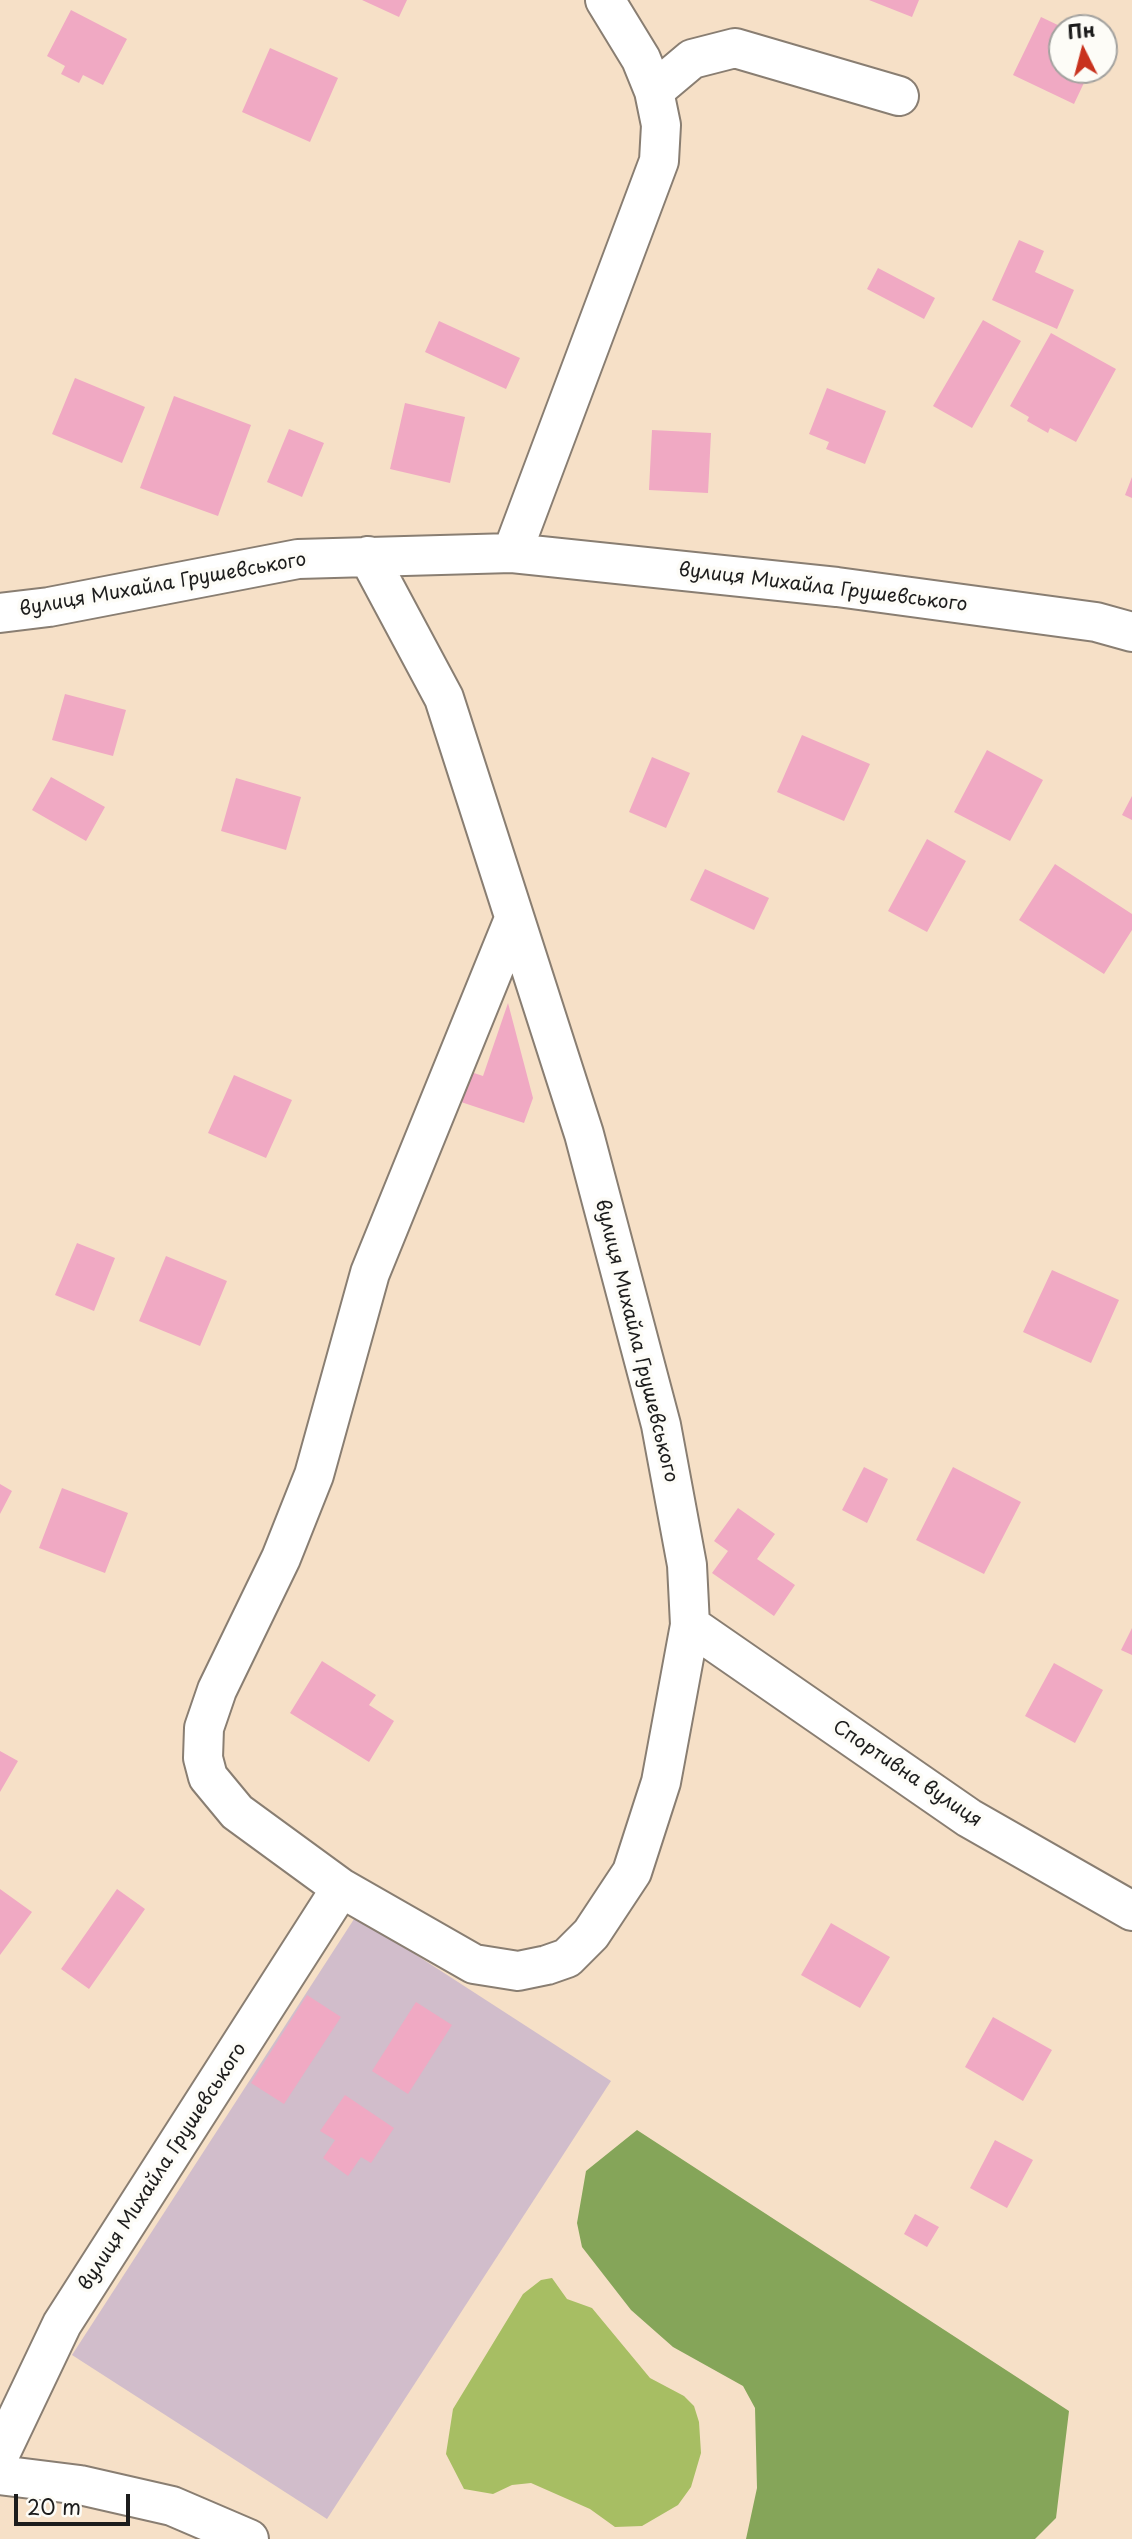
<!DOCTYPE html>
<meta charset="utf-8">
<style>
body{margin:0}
#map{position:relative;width:1132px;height:2539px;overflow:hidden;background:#f6e0c7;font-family:"Playpen Sans",sans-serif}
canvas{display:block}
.north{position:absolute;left:1048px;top:14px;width:70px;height:70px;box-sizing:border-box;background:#fdfcf7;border:2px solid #a3a29f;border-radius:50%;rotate:354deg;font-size:19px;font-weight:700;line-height:28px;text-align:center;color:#1c1c1c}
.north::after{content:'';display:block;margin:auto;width:24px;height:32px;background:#c8321e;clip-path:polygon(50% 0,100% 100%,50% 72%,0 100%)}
.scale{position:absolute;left:14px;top:2494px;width:116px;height:32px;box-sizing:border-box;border:4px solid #1c1c1c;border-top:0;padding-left:9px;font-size:21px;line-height:24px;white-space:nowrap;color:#1c1c1c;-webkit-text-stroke:5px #fdfcf7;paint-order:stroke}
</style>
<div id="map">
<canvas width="1132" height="2539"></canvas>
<div class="north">Пн</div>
<div class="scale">20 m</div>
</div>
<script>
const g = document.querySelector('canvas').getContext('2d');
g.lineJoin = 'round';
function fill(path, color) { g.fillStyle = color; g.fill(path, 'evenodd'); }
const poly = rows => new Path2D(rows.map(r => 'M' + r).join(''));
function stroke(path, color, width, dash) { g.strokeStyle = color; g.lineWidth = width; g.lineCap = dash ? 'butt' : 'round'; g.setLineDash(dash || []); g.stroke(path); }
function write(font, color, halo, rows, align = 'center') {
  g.font = font + ' "Playpen Sans",sans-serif'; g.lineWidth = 7; g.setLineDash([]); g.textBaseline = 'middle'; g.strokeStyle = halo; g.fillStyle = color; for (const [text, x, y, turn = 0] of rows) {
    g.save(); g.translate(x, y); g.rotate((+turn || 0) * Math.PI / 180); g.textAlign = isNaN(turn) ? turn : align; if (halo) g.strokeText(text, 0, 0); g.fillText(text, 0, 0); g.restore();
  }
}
const industrial = poly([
 [356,1916,611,2081,327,2519,72,2355]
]);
const green = poly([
 [552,2278,567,2299,592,2308,650,2378,684,2396,694,2406,699,2422,701,2453,691,2487,678,2505,642,2526,615,2527,590,2509,531,2483,512,2485,493,2494,464,2489,446,2454,453,2409,523,2294,541,2280]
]);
const forest = poly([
 [637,2130,1069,2411,1056,2518,1035,2539,746,2539,757,2488,755,2408,743,2386,673,2347,631,2310,582,2247,577,2223,586,2171]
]);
const building = poly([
 [362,0,407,0,399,17],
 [869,0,919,0,912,17],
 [71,10,127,39,103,85,83,75,79,83,61,74,65,66,47,56],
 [1041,17,1062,27,1062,70,1090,70,1074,104,1013,75],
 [270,48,338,78,310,142,242,112],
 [1019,240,1044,251,1035,272,1074,290,1057,329,992,300],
 [878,268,935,298,924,319,867,289],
 [983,320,1021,341,972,428,933,406],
 [439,321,520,358,506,389,425,352],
 [1051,333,1116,369,1076,442,1050,428,1048,433,1027,421,1029,417,1010,406],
 [75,378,145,407,122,463,52,434],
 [827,388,886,411,865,464,826,449,829,442,809,434],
 [174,396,251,425,218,516,140,488],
 [405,403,465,417,450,483,390,469],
 [289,429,324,443,302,497,267,482],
 [652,430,711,433,708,493,649,490],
 [1132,477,1132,498,1125,495],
 [65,694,126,710,113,756,52,740],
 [802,735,870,764,844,821,777,792],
 [987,750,1043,780,1010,841,954,812],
 [652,757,690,773,666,828,629,812],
 [51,777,105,807,86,841,32,810],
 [236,778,301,797,286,850,221,831],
 [1132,796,1132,820,1122,815],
 [927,839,966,861,927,932,888,911],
 [1055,864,1132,914,1132,930,1104,974,1019,920],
 [705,869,769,898,754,930,690,900],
 [508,1003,533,1098,524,1123,461,1102,471,1072,483,1076],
 [234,1075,292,1100,266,1158,208,1133],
 [77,1243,115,1258,94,1311,55,1295],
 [166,1256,227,1281,200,1346,139,1321],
 [1052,1270,1119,1300,1091,1363,1023,1332],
 [864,1467,888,1479,867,1523,842,1510],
 [953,1467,1021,1502,984,1574,916,1540],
 [0,1484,12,1491,0,1514],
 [62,1488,128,1513,105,1573,39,1548],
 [738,1508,775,1534,757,1559,795,1585,774,1616,712,1573,728,1551,714,1541],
 [1132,1628,1132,1655,1121,1650],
 [322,1661,376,1695,369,1705,394,1721,369,1762,290,1713],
 [1054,1663,1103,1690,1075,1743,1025,1716],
 [0,1751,18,1761,0,1792],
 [0,1889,32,1912,0,1955],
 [117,1889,145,1909,89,1989,61,1969],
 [831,1923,890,1957,860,2008,801,1975],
 [307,1995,341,2017,284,2104,251,2083],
 [416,2002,452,2025,408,2094,372,2071],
 [993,2017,1052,2050,1023,2101,965,2067],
 [345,2095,394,2128,371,2163,361,2157,348,2176,323,2158,335,2140,320,2131],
 [995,2140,1033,2160,1007,2208,970,2188],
 [915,2214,939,2227,927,2247,904,2234]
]);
const minor = poly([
 [654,91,692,59,735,48,899,96],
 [512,553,659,161,661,125,654,91,641,59,605,0],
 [368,556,444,698,584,1134,661,1425,687,1565,690,1625,661,1782,632,1872,591,1934,567,1958,547,1965,518,1971,474,1964,341,1888,237,1812,208,1777,203,1758,204,1728,217,1690,281,1558,314,1475,370,1273,514,919],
 [0,613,49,607,298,559,512,553,837,587,1096,622,1132,632],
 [690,1625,969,1818,1132,1911],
 [0,2454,62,2324,341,1888],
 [0,2475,80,2485,172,2506,249,2539]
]);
const streetNames = [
 ["вулиця Михайла Грушевського",163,585,-10],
 ["вулиця Михайла Грушевського",823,588,7],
 ["вулиця Михайла Грушевського",636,1341,76],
 ["Спортивна вулиця",907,1774,34],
 ["вулиця Михайла Грушевського",163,2167,-57]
];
fill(industrial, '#d1bdcb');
fill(green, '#a7be63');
fill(forest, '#85a559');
fill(building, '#f0a9c3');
stroke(minor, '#897e72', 42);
stroke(minor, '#fff', 38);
write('19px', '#1c1c1c', '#fdfcf7', streetNames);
</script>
